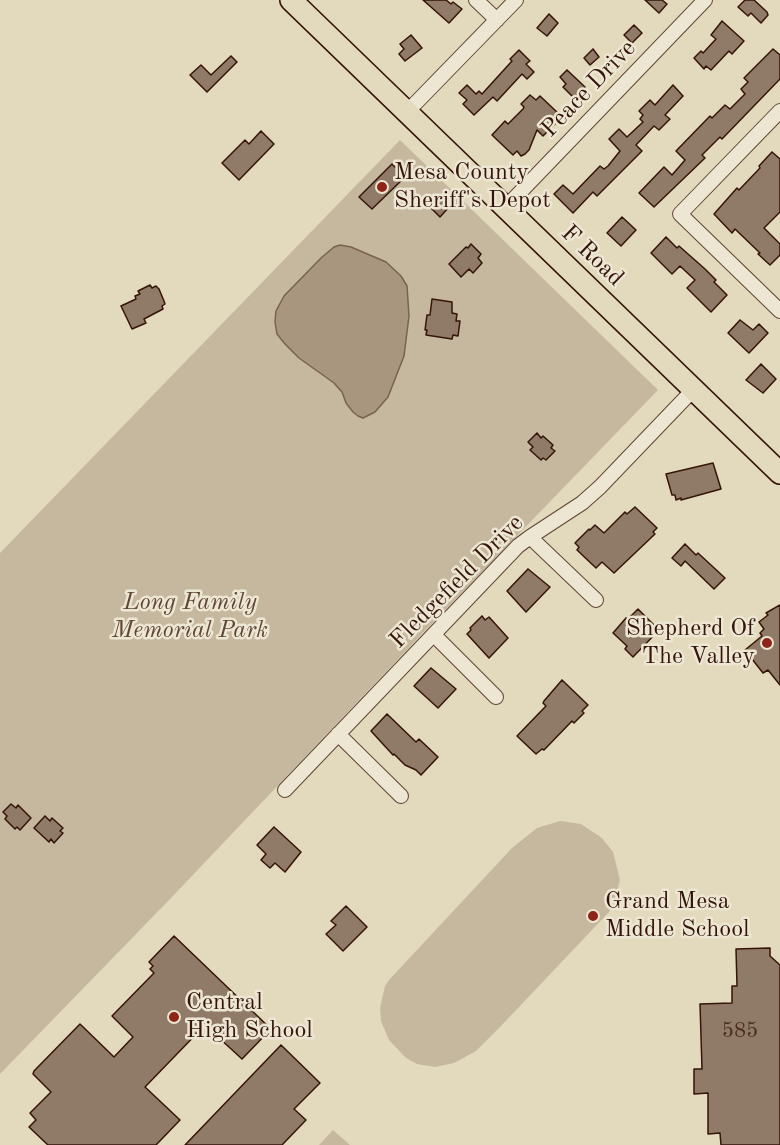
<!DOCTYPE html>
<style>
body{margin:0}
canvas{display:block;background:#e3d9bc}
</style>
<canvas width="780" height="1145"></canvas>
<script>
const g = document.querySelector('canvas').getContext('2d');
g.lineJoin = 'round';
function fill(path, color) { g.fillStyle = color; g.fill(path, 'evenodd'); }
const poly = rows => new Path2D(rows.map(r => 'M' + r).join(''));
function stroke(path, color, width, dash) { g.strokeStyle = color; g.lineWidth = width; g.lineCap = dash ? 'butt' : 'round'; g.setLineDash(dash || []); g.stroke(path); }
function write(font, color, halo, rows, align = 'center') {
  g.font = font + ' "Old Standard TT",serif'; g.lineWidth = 5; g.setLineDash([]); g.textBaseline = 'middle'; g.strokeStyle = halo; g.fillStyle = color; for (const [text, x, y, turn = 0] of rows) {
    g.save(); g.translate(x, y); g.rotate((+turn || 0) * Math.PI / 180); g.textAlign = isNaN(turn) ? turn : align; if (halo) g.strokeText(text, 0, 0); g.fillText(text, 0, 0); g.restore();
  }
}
const green = poly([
 [400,140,658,390,420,636,170,899,0,1074,0,553],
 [560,821,581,824,602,838,613,852,620,880,614,903,609,912,501,1026,476,1051,454,1063,435,1067,417,1064,406,1058,389,1040,381,1021,380,1008,385,986,389,980,512,848,537,828],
 [333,1130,350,1145,319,1145]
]);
const water = poly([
 [340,245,351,247,386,262,401,276,407,286,409,316,404,356,388,397,375,412,363,418,358,416,353,412,346,403,342,392,334,383,299,358,285,344,277,334,275,322,276,311,284,296,321,258,334,247,340,245]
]);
const building = poly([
 [423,0,446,0,451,4,453,2,462,9,449,23,423,0],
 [645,0,662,0,667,4,659,13,645,0],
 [745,0,754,0,767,12,768,15,761,23,751,13,748,16,738,7,745,0],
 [549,14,558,23,547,36,537,28,549,14],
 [722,21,744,41,732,54,729,51,711,70,706,66,704,69,694,58,701,51,703,53,716,39,711,35,722,21],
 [634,25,642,33,632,43,624,35,634,25],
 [411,35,422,48,405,61,399,54,404,49,400,44,411,35],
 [593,49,599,57,590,65,584,58,593,49],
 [773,49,780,55,780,79,722,139,720,137,702,155,705,158,654,207,639,193,664,167,672,175,685,160,676,151,710,116,712,118,725,105,730,109,745,94,741,89,748,82,744,78,773,49],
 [519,50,530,61,526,64,534,72,527,79,522,74,497,101,493,97,474,115,463,104,467,100,459,93,467,85,476,94,479,91,482,94,512,61,510,59,519,50],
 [231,56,237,62,207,92,190,75,201,65,211,75,231,56],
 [567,70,585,87,574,98,563,87,566,84,560,77,567,70],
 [673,85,683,96,665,115,670,119,659,130,654,126,636,145,642,151,597,196,593,192,573,213,554,194,563,185,573,194,600,166,604,169,608,166,620,151,609,139,619,129,627,137,643,122,640,119,643,115,639,111,650,100,655,105,673,85],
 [530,95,536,100,540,96,559,114,554,119,557,122,543,136,537,130,529,150,525,154,521,156,517,151,513,155,492,135,505,121,508,124,523,109,524,107,521,104,530,95],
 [261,131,274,144,239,180,222,163,245,140,249,144,261,131],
 [772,152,780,159,780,212,764,228,780,244,780,255,770,265,758,254,760,253,735,229,732,233,714,214,737,188,739,190,760,168,759,166,772,152],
 [392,164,405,177,372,209,359,197,392,164],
 [438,196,449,207,440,217,429,206,438,196],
 [622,217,636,230,621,246,607,233,622,217],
 [666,237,677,248,679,246,705,269,716,280,714,282,727,295,711,312,687,288,695,280,680,266,672,274,651,253,666,237],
 [471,244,481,254,478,258,482,263,473,273,469,269,461,277,449,264,466,247,468,248,471,244],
 [150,285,152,288,156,286,159,289,164,301,165,304,162,306,163,309,144,319,146,323,132,329,121,306,136,299,135,296,140,294,138,291,150,285],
 [432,299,452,302,452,313,457,314,456,321,460,321,458,336,453,335,452,339,426,335,427,330,425,330,427,315,430,315,432,299],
 [740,320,753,330,759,324,768,333,749,353,728,333,740,320],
 [761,364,776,379,763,393,746,380,761,364],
 [537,433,541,438,543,436,553,445,551,448,555,451,546,460,543,458,541,460,530,450,533,447,528,442,537,433],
 [713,463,721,489,681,500,681,498,676,500,675,495,672,495,666,474,713,463],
 [635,507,657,528,653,532,655,534,614,573,602,562,596,568,577,550,579,547,575,543,589,529,590,530,595,525,604,533,625,512,627,514,635,507],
 [685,544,696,555,698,553,725,578,714,589,685,561,681,566,672,558,685,544],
 [528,569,550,587,526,612,507,591,528,569],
 [780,605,780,685,768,670,763,673,745,650,762,636,760,633,764,629,759,622,768,615,766,613,780,605],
 [638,609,659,630,633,657,625,649,627,646,613,633,626,618,628,619,638,609],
 [482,616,485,620,489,617,508,638,489,658,467,634,471,630,470,628,482,616],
 [431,668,456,689,438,708,414,686,431,668],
 [562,680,588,705,582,711,584,713,574,723,572,721,544,750,542,749,536,754,517,736,546,706,543,703,544,701,562,680],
 [387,714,416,742,419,739,438,757,421,775,416,770,405,765,394,754,393,755,371,731,387,714],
 [11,804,16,808,18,805,31,818,20,830,17,827,15,829,5,819,7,816,3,812,11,804],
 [45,816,50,821,52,818,63,828,60,831,63,833,54,843,51,839,49,842,34,828,45,816],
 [274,827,301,852,285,872,275,863,270,868,261,860,266,854,257,845,274,827],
 [346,906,367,927,343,951,326,934,336,925,331,921,346,906],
 [174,936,271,1029,242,1059,205,1025,145,1087,180,1120,156,1145,48,1145,29,1127,36,1120,30,1113,51,1092,33,1074,34,1071,80,1024,114,1057,133,1037,112,1016,154,973,150,969,153,966,149,962,174,936],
 [770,948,770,956,780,965,780,1145,721,1145,720,1133,708,1134,708,1093,694,1094,694,1069,702,1069,700,1004,732,1003,732,986,737,986,736,949,770,948],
 [281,1045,320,1083,294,1109,306,1120,282,1145,185,1145,281,1045]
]);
const minor = poly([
 [476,0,497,20],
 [780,111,680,214,780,311],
 [406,113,516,0],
 [505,208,705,0],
 [530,537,596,600],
 [434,635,496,697],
 [338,734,401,796],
 [285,790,518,546,530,537,582,503,600,487,694,389]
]);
const primary = poly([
 [291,0,780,473]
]);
const markers = [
 [382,187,6,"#8f2418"],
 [767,643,6,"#8f2418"],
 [593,916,6,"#8f2418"],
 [174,1017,6,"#8f2418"]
];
const numberNames = [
 ["585",740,1031]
];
const streetNames = [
 ["Peace Drive",589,89,-46],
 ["F Road",592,256,44],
 ["Fledgefield Drive",457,582,-45]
];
const poiNames = [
 ["Mesa County",394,173],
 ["Sheriff's Depot",394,201],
 ["Shepherd Of",755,629,"right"],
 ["The Valley",755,657,"right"],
 ["Grand Mesa",605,902],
 ["Middle School",605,930],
 ["Central",186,1003],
 ["High School",186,1031]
];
const parkNames = [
 ["Long Family",190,603],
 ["Memorial Park",190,631]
];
fill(green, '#c5b89e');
fill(water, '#a8967f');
stroke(water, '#7a6250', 1.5);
fill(building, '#8f7b67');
stroke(building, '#35150a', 1.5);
stroke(minor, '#604636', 16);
stroke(primary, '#35150a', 24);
stroke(minor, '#ede6d3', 14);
stroke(primary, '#e3d9bc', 21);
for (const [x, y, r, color] of markers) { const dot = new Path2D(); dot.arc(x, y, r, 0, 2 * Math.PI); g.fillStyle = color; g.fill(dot); stroke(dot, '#ede6d3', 2); }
write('21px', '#4c2e21', null, numberNames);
write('24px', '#35150a', '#ede6d3', streetNames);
write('24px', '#35150a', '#ede6d3', poiNames, 'left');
write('italic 24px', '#604636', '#ede6d3', parkNames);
</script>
